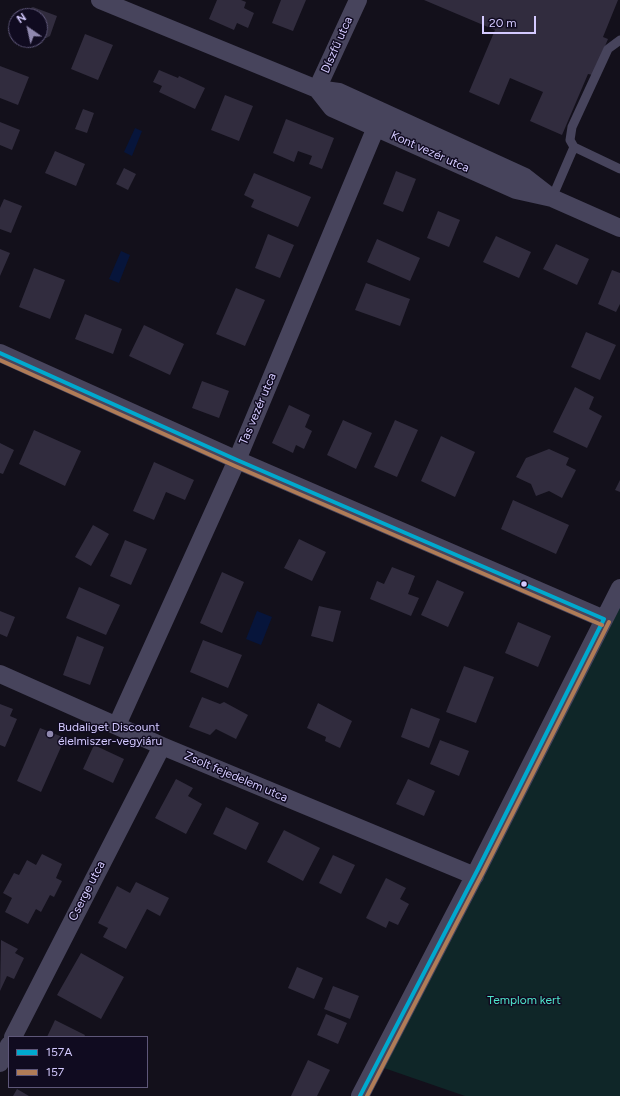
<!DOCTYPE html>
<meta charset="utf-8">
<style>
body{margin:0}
#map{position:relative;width:620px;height:1096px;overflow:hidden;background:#13101b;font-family:Figtree,sans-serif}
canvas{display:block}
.legend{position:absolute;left:8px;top:1036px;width:140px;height:52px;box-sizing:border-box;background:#100b20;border:1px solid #5e5779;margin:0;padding:5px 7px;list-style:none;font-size:12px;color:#d4caff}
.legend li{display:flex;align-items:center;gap:8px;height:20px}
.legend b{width:20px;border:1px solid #5e5779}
.north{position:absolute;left:8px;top:8px;width:40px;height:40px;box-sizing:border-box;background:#100b20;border:1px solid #5e5779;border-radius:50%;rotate:326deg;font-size:11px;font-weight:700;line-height:16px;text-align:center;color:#d4caff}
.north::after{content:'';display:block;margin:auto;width:14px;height:18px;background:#9089af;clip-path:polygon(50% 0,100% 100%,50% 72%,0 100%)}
.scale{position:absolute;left:482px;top:16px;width:54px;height:18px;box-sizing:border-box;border:2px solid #d4caff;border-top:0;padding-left:5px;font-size:12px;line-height:14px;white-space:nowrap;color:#d4caff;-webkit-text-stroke:3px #100b20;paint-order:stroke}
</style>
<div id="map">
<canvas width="620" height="1096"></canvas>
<ul class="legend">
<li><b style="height:5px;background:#00a9ce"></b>157A</li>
<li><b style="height:5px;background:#b07c57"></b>157</li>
</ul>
<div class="north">N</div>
<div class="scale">20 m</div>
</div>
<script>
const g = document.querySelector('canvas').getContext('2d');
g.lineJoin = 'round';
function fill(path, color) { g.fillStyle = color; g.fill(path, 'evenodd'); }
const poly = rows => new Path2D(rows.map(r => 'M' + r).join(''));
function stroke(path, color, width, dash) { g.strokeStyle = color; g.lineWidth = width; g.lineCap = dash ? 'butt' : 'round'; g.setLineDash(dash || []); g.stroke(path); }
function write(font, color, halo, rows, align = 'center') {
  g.font = font + ' Figtree,sans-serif'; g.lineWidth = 3; g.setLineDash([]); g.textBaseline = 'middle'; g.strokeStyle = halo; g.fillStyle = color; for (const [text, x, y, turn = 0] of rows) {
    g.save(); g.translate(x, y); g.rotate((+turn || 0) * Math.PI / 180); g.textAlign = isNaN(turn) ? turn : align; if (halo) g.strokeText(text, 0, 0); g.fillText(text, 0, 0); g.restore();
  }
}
const green = poly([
 [620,604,620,1096,465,1096,384,1068]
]);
const water = poly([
 [135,128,142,131,132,156,124,152],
 [121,251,130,255,119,283,109,279],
 [257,611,272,617,261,645,246,639]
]);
const building = poly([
 [217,0,241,0,246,2,244,8,254,13,248,28,237,23,234,30,209,19],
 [281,0,306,0,293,31,272,23],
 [424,0,618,0,603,37,608,39,593,75,588,74,562,135,530,121,543,92,510,78,499,105,469,92,495,30],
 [33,7,57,16,50,36,34,44,24,40,40,40,40,16,20,16,22,12],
 [85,34,113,45,98,80,71,69],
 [0,66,29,77,18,105,0,98],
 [159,70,178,78,179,76,205,88,195,109,159,92,162,86,153,82],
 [225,95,253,106,239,141,211,130],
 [83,109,94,113,87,133,75,129],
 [286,119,334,138,322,169,309,164,312,156,298,151,294,162,273,153],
 [0,122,20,130,12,150,0,145],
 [55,151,85,164,76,186,45,173],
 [124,168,136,174,128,190,116,184],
 [396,171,416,179,403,212,383,204],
 [254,173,311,197,298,227,251,207,254,200,244,195],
 [4,199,22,206,11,233,0,229,0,208],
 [438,211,460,220,449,247,427,238],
 [268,234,294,245,280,278,255,268],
 [496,236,531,252,519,278,483,262],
 [377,239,420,258,410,281,367,262],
 [556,244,589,259,577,285,543,269],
 [0,249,10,253,0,276],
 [34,268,65,280,50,319,19,307],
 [612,270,620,273,620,304,616,312,598,304],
 [366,283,410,299,400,326,355,310],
 [236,288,265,300,245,346,216,334],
 [85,314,122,329,113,354,75,339],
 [144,325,184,344,170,375,129,356],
 [586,332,616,345,600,380,571,367],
 [202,381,229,391,219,418,192,408],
 [575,387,594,397,589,409,602,416,587,448,553,432],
 [289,405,310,415,305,427,312,431,304,449,296,445,293,453,272,443],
 [343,420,372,433,356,469,327,455],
 [395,420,418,430,397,477,374,467],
 [34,430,81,451,65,486,19,464],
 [441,436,475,452,455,497,421,481],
 [0,443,14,450,3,474,0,473],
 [549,449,569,458,566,465,576,470,562,498,549,491,536,496,531,484,516,477,526,458],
 [154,462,194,480,185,500,166,492,154,520,133,511],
 [620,480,620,492,615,490],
 [513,500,569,525,556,554,501,529],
 [93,525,109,534,91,566,75,557],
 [299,539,326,552,312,581,284,568],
 [125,540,147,549,131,585,110,576],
 [392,567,415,576,408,594,419,598,411,616,370,599,377,581,384,584],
 [222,572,244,582,222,633,200,623],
 [437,580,464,592,448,627,421,615],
 [79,587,120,605,106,635,66,618],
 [319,606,341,611,333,642,311,636],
 [0,611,15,617,7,637,0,634],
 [518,622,551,636,538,667,505,653],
 [77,636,104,647,90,685,63,675],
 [203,640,242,655,228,688,190,672],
 [464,666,494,677,476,723,446,712],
 [202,697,220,704,224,702,248,715,236,739,216,729,210,735,189,727],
 [318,703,352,721,340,748,325,741,326,737,307,728],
 [0,704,13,709,10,716,17,719,5,747,0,745],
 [411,708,440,719,429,748,401,737],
 [40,728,65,738,41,792,17,781],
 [440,740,469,751,459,776,430,764],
 [94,745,124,759,113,783,83,769],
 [176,779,193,788,188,796,202,804,186,834,155,818],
 [408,779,435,791,424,816,396,804],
 [226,807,259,823,246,850,213,834],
 [284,830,320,848,303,881,267,862],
 [42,854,62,864,56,878,62,881,54,897,50,895,41,912,36,909,28,924,5,912,12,898,3,893,14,873,19,875,27,860,36,865],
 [333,855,355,865,341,894,319,883],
 [386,878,406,888,400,899,409,904,398,925,389,921,386,928,366,918],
 [136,882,169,898,160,916,147,909,126,949,103,937,108,928,98,923,117,886,130,893],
 [1,940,18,949,15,953,24,958,14,979,7,976,0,991],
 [81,953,124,977,101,1019,57,995],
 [297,967,323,978,314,999,288,988],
 [333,986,359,996,350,1019,324,1009],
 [326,1014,347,1023,338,1044,317,1035],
 [55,1020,85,1035,84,1037,47,1037],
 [308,1060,330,1070,317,1096,291,1096],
 [17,1089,29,1096,13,1096]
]);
const lane = poly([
 [620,40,608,49,572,127,570,140,574,147,620,169],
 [552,198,574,147]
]);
const street = poly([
 [100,0,317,89,339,92,525,177,552,198],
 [317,89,332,108,516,190,552,198,620,228],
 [317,89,358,0],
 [0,353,237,460,604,619],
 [0,674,162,746,475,876],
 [117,725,237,460,382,113],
 [13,1037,162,746],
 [0,1063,9,1045],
 [360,1096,478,869,620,588]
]);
const bus1 = poly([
 [0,353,237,460,604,619],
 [360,1096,478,869,604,619]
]);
const bus2 = poly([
 [0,360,235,466,602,625],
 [367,1096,483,872,609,622]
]);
const markers = [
 [524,584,3.5,"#d4caff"],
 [50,734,4,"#9089af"]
];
const streetNames = [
 ["Díszfű utca",337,45,-66],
 ["Kont vezér utca",430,152,24],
 ["Tas vezér utca",258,409,-67],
 ["Zsolt fejedelem utca",236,777,23],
 ["Cserge utca",87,891,-63]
];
const poiNames = [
 ["Budaliget Discount",58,727],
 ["élelmiszer-vegyiáru",58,741]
];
const parkNames = [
 ["Templom kert",524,1000]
];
fill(green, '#0f2628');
fill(water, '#07153b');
fill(building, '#312c3e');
stroke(lane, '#47445c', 9);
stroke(street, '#47445c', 18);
stroke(bus1, '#00a9ce', 4);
stroke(bus2, '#b07c57', 4);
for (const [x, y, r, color] of markers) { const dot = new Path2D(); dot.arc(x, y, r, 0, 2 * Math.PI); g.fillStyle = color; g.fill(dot); stroke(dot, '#100b20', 1.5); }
write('12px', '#d4caff', '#100b20', streetNames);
write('12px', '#d4caff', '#100b20', poiNames, 'left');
write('12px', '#4fe6cc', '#100b20', parkNames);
</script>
